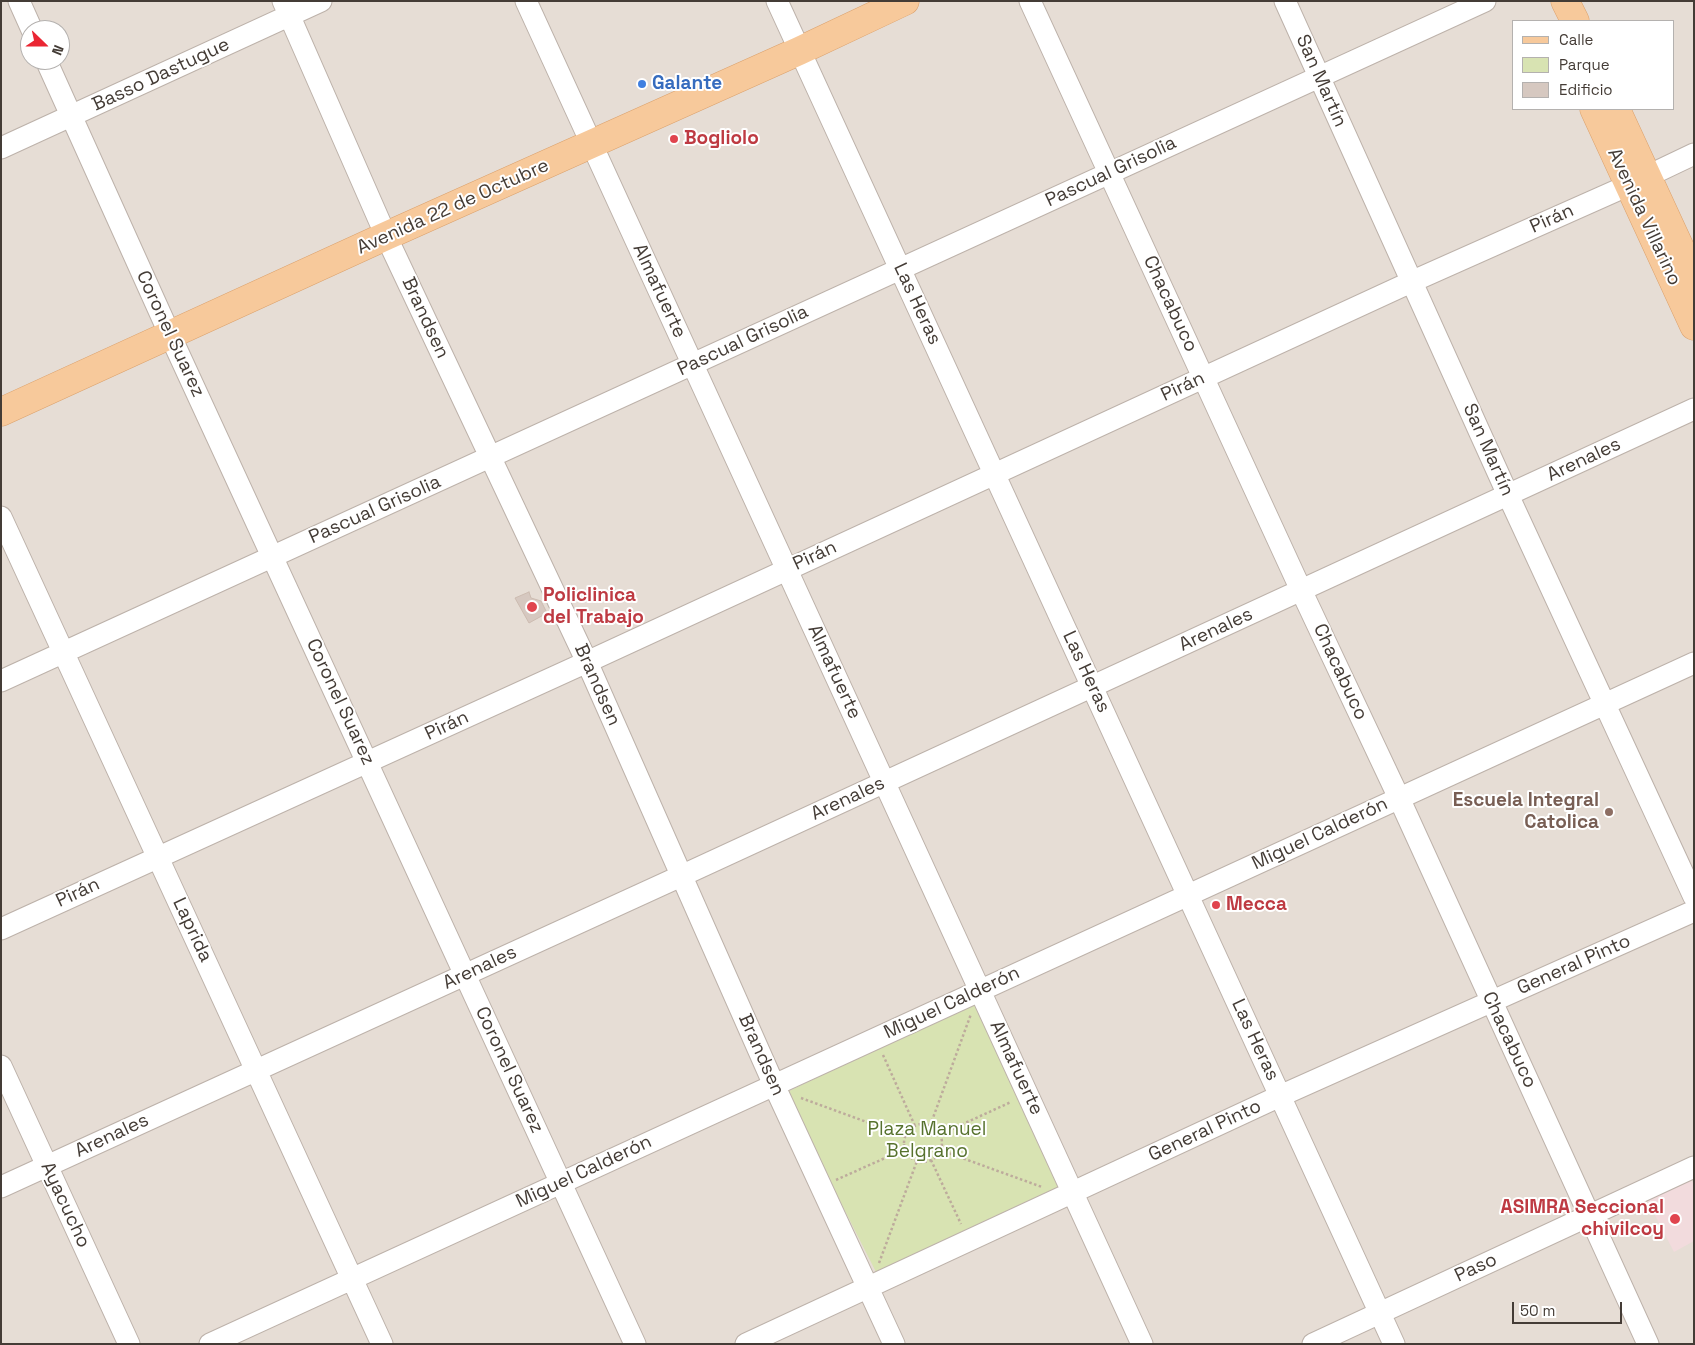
<!DOCTYPE html>
<meta charset="utf-8">
<style>
body{margin:0}
#map{position:relative;width:1695px;height:1345px;overflow:hidden;background:#f2ece7;font-family:"Space Grotesk",sans-serif}
canvas{display:block}
.frame{position:absolute;inset:0;border:2px solid #443c36;pointer-events:none}
.legend{position:absolute;left:1512px;top:20px;width:162px;height:90px;box-sizing:border-box;background:#fff;border:1px solid #b4b1af;margin:0;padding:6px 9px;list-style:none;font-size:15px;color:#443c36}
.legend li{display:flex;align-items:center;gap:10px;height:25px}
.legend b{width:25px;border:1px solid #b4b1af}
.north{position:absolute;left:20px;top:20px;width:50px;height:50px;box-sizing:border-box;background:#fff;border:1px solid #b4b1af;border-radius:50%;rotate:112deg;font-size:14px;font-weight:700;line-height:20px;text-align:center;color:#443c36}
.north::after{content:'';display:block;margin:auto;width:18px;height:22px;background:#ea2633;clip-path:polygon(50% 0,100% 100%,50% 72%,0 100%)}
.scale{position:absolute;left:1512px;top:1302px;width:110px;height:22px;box-sizing:border-box;border:2px solid #443c36;border-top:0;padding-left:6px;font-size:15px;line-height:18px;white-space:nowrap;color:#443c36;-webkit-text-stroke:4px #fff;paint-order:stroke}
</style>
<div id="map">
<canvas width="1695" height="1345"></canvas>
<div class="frame"></div>
<ul class="legend">
<li><b style="height:6px;background:#f7c99b"></b>Calle</li>
<li><b style="height:14px;background:#d8e3b2"></b>Parque</li>
<li><b style="height:14px;background:#d6c8c0"></b>Edificio</li>
</ul>
<div class="north">N</div>
<div class="scale">50 m</div>
</div>
<script>
const g = document.querySelector('canvas').getContext('2d');
g.lineJoin = 'round';
function fill(path, color) { g.fillStyle = color; g.fill(path, 'evenodd'); }
const poly = rows => new Path2D(rows.map(r => 'M' + r).join(''));
function stroke(path, color, width, dash) { g.strokeStyle = color; g.lineWidth = width; g.lineCap = dash ? 'butt' : 'round'; g.setLineDash(dash || []); g.stroke(path); }
function write(font, color, halo, rows, align = 'center') {
  g.font = font + ' "Space Grotesk",sans-serif'; g.lineWidth = 4; g.setLineDash([]); g.textBaseline = 'middle'; g.strokeStyle = halo; g.fillStyle = color; for (const [text, x, y, turn = 0] of rows) {
    g.save(); g.translate(x, y); g.rotate((+turn || 0) * Math.PI / 180); g.textAlign = isNaN(turn) ? turn : align; if (halo) g.strokeText(text, 0, 0); g.fillText(text, 0, 0); g.restore();
  }
}
const residential = poly([
 [1,1,1694,1,1694,1344,1,1344],
 [1514,21,1674,21,1674,109,1514,109],
 [30,30,60,30,60,60,30,60]
]);
const medical = poly([
 [1688,1174,1694,1185,1694,1241,1674,1252,1645,1196]
]);
const green = poly([
 [977,1000,1069,1197,876,1272,785,1093]
]);
const building = poly([
 [529,592,531,598,541,601,547,613,529,623,515,598,529,592]
]);
const path = poly([
 [883,1055,915,1126],
 [801,1098,905,1136],
 '904 1143a19 19 0 1 1 38 0a19 19 0 1 1-38 0Z',
 [930,1126,971,1014],
 [939,1135,1011,1102],
 [940,1150,1042,1187],
 [931,1160,961,1224],
 [836,1180,905,1149],
 [879,1263,917,1161]
]);
const minor = poly([
 [19,1,32,30],
 [283,1,386,236,587,662,774,1085,894,1344],
 [526,1,1142,1344],
 [777,1,1394,1344],
 [1030,1,1301,590,1399,798,1648,1344],
 [1285,1,1508,495,1694,897],
 [46,60,170,335,635,1344],
 [1,148,321,1],
 [1,517,382,1344],
 [1,681,1485,1],
 [1,929,587,662,1411,282,1629,185,1694,154],
 [1,1066,129,1344],
 [1,1187,681,876,1694,409],
 [210,1344,1694,663],
 [746,1344,1280,1096,1694,911],
 [1313,1344,1694,1167]
]);
const major = poly([
 [1565,1,1575,21],
 [1594,109,1694,326],
 [1616,109,1694,278],
 [1,412,386,236,799,51,905,1]
]);
const markers = [
 [642,84,5,"#3f7fe0"],
 [674,139,5,"#e0444e"],
 [532,607,6,"#e0444e"],
 [1609,812,5,"#8d6e63"],
 [1216,905,5,"#e0444e"],
 [1675,1219,6,"#e0444e"]
];
const streetNames = [
 ["Basso Dastugue",161,75,-25],
 ["San Martín",1321,81,66],
 ["Pascual Grisolia",1111,172,-25],
 ["Avenida 22 de Octubre",453,207,-24],
 ["Avenida Villarino",1644,217,65],
 ["Pirán",1552,219,-24],
 ["Almafuerte",659,291,65],
 ["Las Heras",917,304,65],
 ["Chacabuco",1170,304,65],
 ["Brandsen",425,318,65],
 ["Coronel Suarez",170,334,65],
 ["Pascual Grisolia",743,341,-25],
 ["Pirán",1183,387,-25],
 ["San Martín",1488,450,66],
 ["Arenales",1584,460,-25],
 ["Pascual Grisolia",375,510,-24],
 ["Pirán",815,556,-25],
 ["Arenales",1216,630,-25],
 ["Almafuerte",834,672,65],
 ["Las Heras",1086,672,65],
 ["Chacabuco",1340,672,65],
 ["Brandsen",597,685,66],
 ["Coronel Suarez",340,702,65],
 ["Pirán",447,726,-25],
 ["Arenales",848,799,-25],
 ["Miguel Calderón",1320,834,-25],
 ["Pirán",78,893,-25],
 ["Laprida",192,930,65],
 ["General Pinto",1574,965,-24],
 ["Arenales",480,968,-25],
 ["Miguel Calderón",952,1003,-25],
 ["Las Heras",1255,1040,65],
 ["Chacabuco",1509,1040,65],
 ["Brandsen",761,1055,66],
 ["Almafuerte",1016,1068,65],
 ["Coronel Suarez",509,1070,65],
 ["General Pinto",1205,1131,-25],
 ["Arenales",112,1136,-25],
 ["Miguel Calderón",584,1172,-25],
 ["Ayacucho",65,1205,65],
 ["Paso",1476,1268,-25]
];
const shopNames = [
 ["Galante",652,84]
];
const healthNames = [
 ["Bogliolo",684,139],
 ["Policlinica",543,596],
 ["del Trabajo",543,618],
 ["Mecca",1226,905],
 ["ASIMRA Seccional",1664,1208,"right"],
 ["chivilcoy",1664,1230,"right"]
];
const educationNames = [
 ["Escuela Integral",1599,801],
 ["Catolica",1599,823]
];
const parkNames = [
 ["Plaza Manuel",927,1130],
 ["Belgrano",927,1152]
];
fill(residential, '#e6ddd5');
fill(medical, '#f2dbdd');
fill(green, '#d8e3b2');
fill(building, '#d6c8c0');
stroke(building, '#cdbcb1', 1);
stroke(minor, '#bdb2aa', 23);
stroke(major, '#dba16c', 29);
stroke(path, '#bdab9c', 2.5, [2.5, 2.5]);
stroke(minor, '#fff', 21);
stroke(major, '#f7c99b', 28);
for (const [x, y, r, color] of markers) { const dot = new Path2D(); dot.arc(x, y, r, 0, 2 * Math.PI); g.fillStyle = color; g.fill(dot); stroke(dot, '#fff', 2); }
write('19px', '#443c36', '#fff', streetNames);
write('bold 19px', '#366cbe', '#fff', shopNames, 'left');
write('bold 19px', '#be3a42', '#fff', healthNames, 'left');
write('bold 19px', '#785e54', '#fff', educationNames, 'right');
write('19px', '#57722e', '#fff', parkNames);
</script>
